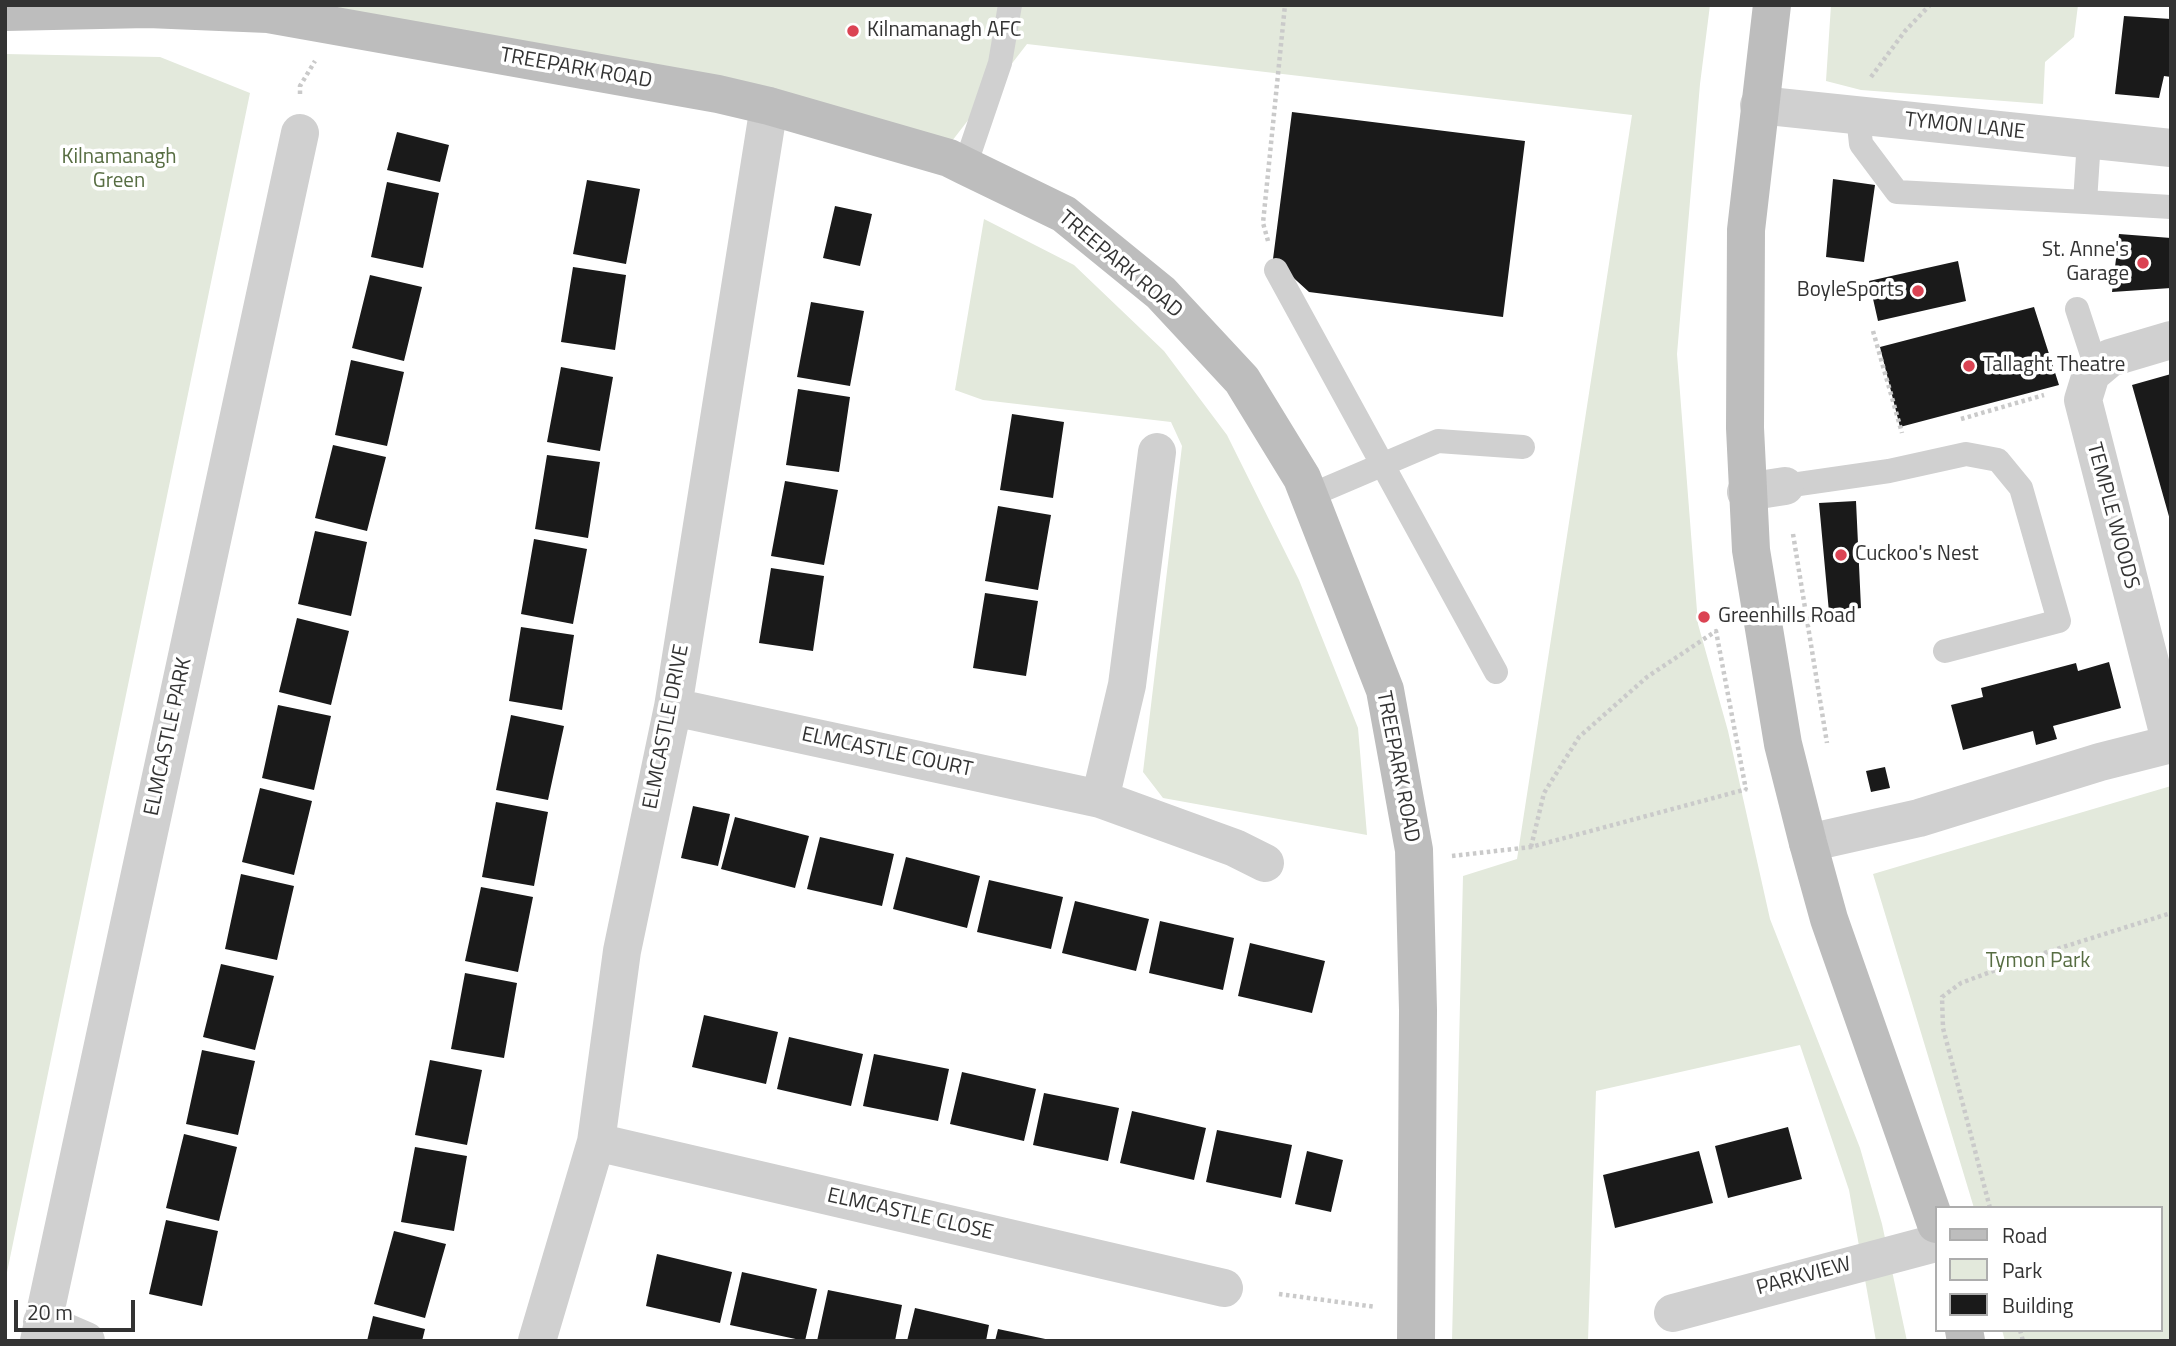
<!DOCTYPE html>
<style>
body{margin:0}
#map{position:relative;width:2176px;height:1346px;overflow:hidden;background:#fff;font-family:"Titillium Web",sans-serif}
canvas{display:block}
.frame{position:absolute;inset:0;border:7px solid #333;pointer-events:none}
.legend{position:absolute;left:1935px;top:1206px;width:228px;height:126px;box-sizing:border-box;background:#fff;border:2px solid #adadad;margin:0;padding:9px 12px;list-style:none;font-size:21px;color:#333}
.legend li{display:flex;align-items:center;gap:14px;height:35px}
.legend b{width:35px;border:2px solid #adadad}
.scale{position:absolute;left:14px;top:1300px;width:121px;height:32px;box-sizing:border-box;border:4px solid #333;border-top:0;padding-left:9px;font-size:21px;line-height:24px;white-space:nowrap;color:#333;-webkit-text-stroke:5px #fff;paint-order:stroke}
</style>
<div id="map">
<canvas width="2176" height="1346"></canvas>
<div class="frame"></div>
<ul class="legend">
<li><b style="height:9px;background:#bdbdbd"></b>Road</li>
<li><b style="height:19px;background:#e3e9dc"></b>Park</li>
<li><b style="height:19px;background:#1a1a1a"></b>Building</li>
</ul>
<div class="scale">20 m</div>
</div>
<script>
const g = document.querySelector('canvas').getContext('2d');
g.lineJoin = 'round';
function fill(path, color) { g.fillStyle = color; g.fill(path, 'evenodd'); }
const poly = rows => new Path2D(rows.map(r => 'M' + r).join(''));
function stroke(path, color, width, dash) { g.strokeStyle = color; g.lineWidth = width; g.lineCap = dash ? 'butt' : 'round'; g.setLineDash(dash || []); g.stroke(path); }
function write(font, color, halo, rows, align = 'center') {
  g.font = font + ' "Titillium Web",sans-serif'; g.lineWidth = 7; g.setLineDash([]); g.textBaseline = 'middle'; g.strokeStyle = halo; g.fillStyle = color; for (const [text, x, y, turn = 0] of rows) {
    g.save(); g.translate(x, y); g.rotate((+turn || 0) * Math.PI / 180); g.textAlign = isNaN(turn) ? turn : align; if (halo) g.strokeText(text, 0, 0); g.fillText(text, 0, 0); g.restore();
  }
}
const green = poly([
 [304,5,1710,5,1700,84,1677,354,1698,624,1728,731,1770,919,1860,1148,1882,1224,1907,1341,1876,1341,1849,1190,1800,1045,1596,1091,1588,1341,1452,1341,1463,876,1517,859,1632,115,1027,44,952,141],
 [1831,5,2078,5,2074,37,2045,62,2043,104,1861,90,1826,81],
 [5,54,160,57,250,93,5,1282],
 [984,219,1074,265,1164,351,1227,435,1299,580,1358,728,1367,835,1163,798,1143,772,1182,446,1171,422,983,400,955,390],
 [2171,786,2171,1341,2005,1341,2002,1330,2160,1330,2160,1208,1974,1208,1873,874]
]);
const building = poly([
 [2124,16,2171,19,2171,77,2164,76,2159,98,2115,94],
 [1292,112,1525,141,1503,317,1309,292,1273,259],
 [397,132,449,145,440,182,387,170],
 [1833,179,1875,185,1864,262,1826,257],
 [587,180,640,189,626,264,573,254],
 [387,182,439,193,423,268,371,257],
 [835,206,872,214,860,266,823,258],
 [2119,234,2171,238,2171,288,2112,292],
 [1958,261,1966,301,1878,321,1869,281],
 [573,267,626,275,615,350,561,342],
 [370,275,422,287,404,361,352,348],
 [811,302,864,311,850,386,797,377],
 [2034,307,2059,385,1900,427,1880,347],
 [351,360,404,372,387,446,335,435],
 [561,367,613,377,600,451,547,442],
 [2171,374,2171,520,2170,520,2132,385],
 [798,389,850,397,839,472,786,465],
 [1012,414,1064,422,1053,498,1000,490],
 [333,445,386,457,367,531,315,518],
 [547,455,600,462,588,538,535,529],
 [785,481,838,490,824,565,771,556],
 [1856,501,1861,608,1829,612,1819,503],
 [998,506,1051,515,1038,590,985,581],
 [315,531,367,542,351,616,298,604],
 [534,539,587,549,573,624,521,614],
 [771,568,824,576,813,651,759,643],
 [985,593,1038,601,1026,676,973,668],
 [297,618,349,631,331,705,279,692],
 [521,627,574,635,562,710,509,701],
 [2109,662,2121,708,2053,726,2057,739,2036,745,2033,731,1963,750,1951,705,1983,697,1981,688,2076,663,2078,671],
 [278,705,331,716,314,790,262,778],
 [511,715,564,726,548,800,496,790],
 [1885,767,1890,788,1871,792,1866,771],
 [260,788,312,801,294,875,242,862],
 [496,802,548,812,534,886,482,877],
 [693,806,730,814,718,866,681,858],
 [735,817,809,836,795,888,721,869],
 [820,837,894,854,882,906,807,889],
 [906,857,980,876,967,928,893,909],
 [241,874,294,886,277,960,225,949],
 [989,880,1063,897,1051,949,977,932],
 [481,887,533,897,518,972,465,961],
 [1075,901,1149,919,1136,971,1062,953],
 [1160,921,1234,938,1223,990,1149,973],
 [1250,943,1325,961,1312,1013,1238,996],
 [221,964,274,976,255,1050,203,1037],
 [465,973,517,983,504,1058,451,1049],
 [704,1015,778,1032,766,1084,692,1067],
 [789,1037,863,1054,851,1106,777,1089],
 [202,1050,255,1061,238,1135,186,1124],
 [874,1054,949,1069,938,1121,863,1106],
 [430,1060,482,1070,467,1145,415,1135],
 [962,1072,1036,1089,1024,1141,950,1124],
 [1044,1093,1119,1108,1108,1161,1033,1145],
 [1132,1111,1206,1128,1194,1180,1120,1163],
 [1788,1127,1802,1179,1728,1198,1715,1146],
 [1217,1130,1292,1145,1281,1198,1206,1182],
 [184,1134,237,1147,219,1221,166,1208],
 [415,1147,467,1156,454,1231,401,1222],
 [1307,1151,1343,1160,1331,1212,1295,1204],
 [1699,1151,1713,1203,1615,1228,1603,1175],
 [166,1220,218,1231,202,1306,149,1294],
 [394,1231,446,1244,425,1318,374,1304],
 [657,1254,732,1272,720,1323,646,1306],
 [742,1272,817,1289,805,1341,730,1325],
 [828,1290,902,1305,895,1341,817,1341],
 [915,1308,989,1325,986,1341,907,1341],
 [373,1316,425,1329,422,1341,367,1341],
 [998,1329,1050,1340,1050,1341,995,1341]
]);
const path = poly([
 [1871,77,1905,31,1930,5],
 [300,94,300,86,315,61],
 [1268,241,1263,223,1285,5],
 [1873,331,1902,433],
 [1961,419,2044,395],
 [1793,534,1827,743],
 [1531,847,1544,793,1579,737,1647,677,1716,631,1746,790],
 [1452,856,1531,847,1747,789],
 [1990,1208,1943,1028,1942,997,1961,983,2022,960,2171,913],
 [1279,1294,1376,1307],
 [2020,1330,2023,1341]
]);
const lane = poly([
 [1858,116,1861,144,1897,192,2085,202],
 [2089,140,2085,202,2171,207],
 [965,166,1000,63,1010,5],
 [1276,270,1496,672],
 [2077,309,2097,370],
 [1785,486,1889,471,1966,454,1998,460,2021,488,2059,621,1945,651],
 [1309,496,1438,441,1523,447]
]);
const street = poly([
 [1759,105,2171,148],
 [2171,340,2110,358,2091,374,2083,400,2171,744],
 [1746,492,1785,486],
 [673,707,1100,799,1235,848,1265,863],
 [1100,799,1127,685,1157,452],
 [1808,843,1919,818,2100,762,2171,744],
 [596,1142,1224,1288],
 [1673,1313,1936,1243],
 [42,1322,86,1341],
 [39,1341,300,133],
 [537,1341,596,1142,622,951,673,707,769,106]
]);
const secondary = poly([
 [1772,5,1746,230,1745,428,1751,550,1783,744,1808,843,1829,919,1936,1224],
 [5,12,148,9,268,14,718,94,769,106,949,158,965,166,1064,214,1161,293,1242,380,1302,478,1385,690,1414,850,1418,1010,1416,1341],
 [1964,1330,1966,1341]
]);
const markers = [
 [853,31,7,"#db4353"],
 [2143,263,7,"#db4353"],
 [1918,291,7,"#db4353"],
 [1969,366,7,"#db4353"],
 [1841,555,7,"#db4353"],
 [1704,617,7,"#db4353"]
];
const poiNames = [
 ["Kilnamanagh AFC",867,31],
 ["St. Anne's",2129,251,"right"],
 ["Garage",2129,275,"right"],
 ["BoyleSports",1904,291,"right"],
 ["Tallaght Theatre",1983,366],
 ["Cuckoo's Nest",1855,555],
 ["Greenhills Road",1718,617]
];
const streetNames = [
 ["TREEPARK ROAD",576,69,10],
 ["TYMON LANE",1965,127,6],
 ["TREEPARK ROAD",1120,265,40],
 ["TEMPLE WOODS",2112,516,75],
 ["ELMCASTLE DRIVE",667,727,-79],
 ["ELMCASTLE PARK",169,737,-78],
 ["ELMCASTLE COURT",887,753,12],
 ["TREEPARK ROAD",1397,767,79],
 ["ELMCASTLE CLOSE",910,1215,13],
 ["PARKVIEW",1804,1277,-15]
];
const parkNames = [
 ["Kilnamanagh",119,158],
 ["Green",119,182],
 ["Tymon Park",2038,962]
];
fill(green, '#e3e9dc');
fill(building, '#1a1a1a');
stroke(path, '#cacaca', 4.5, [3.5, 3.5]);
stroke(lane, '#d0d0d0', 24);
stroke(street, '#d0d0d0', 38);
stroke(secondary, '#bdbdbd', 38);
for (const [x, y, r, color] of markers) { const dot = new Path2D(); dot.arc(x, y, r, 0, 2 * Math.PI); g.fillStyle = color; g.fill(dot); stroke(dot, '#fff', 2.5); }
write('21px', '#333', '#fff', poiNames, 'left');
write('21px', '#333', '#fff', streetNames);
write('21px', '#576d42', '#fff', parkNames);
</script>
